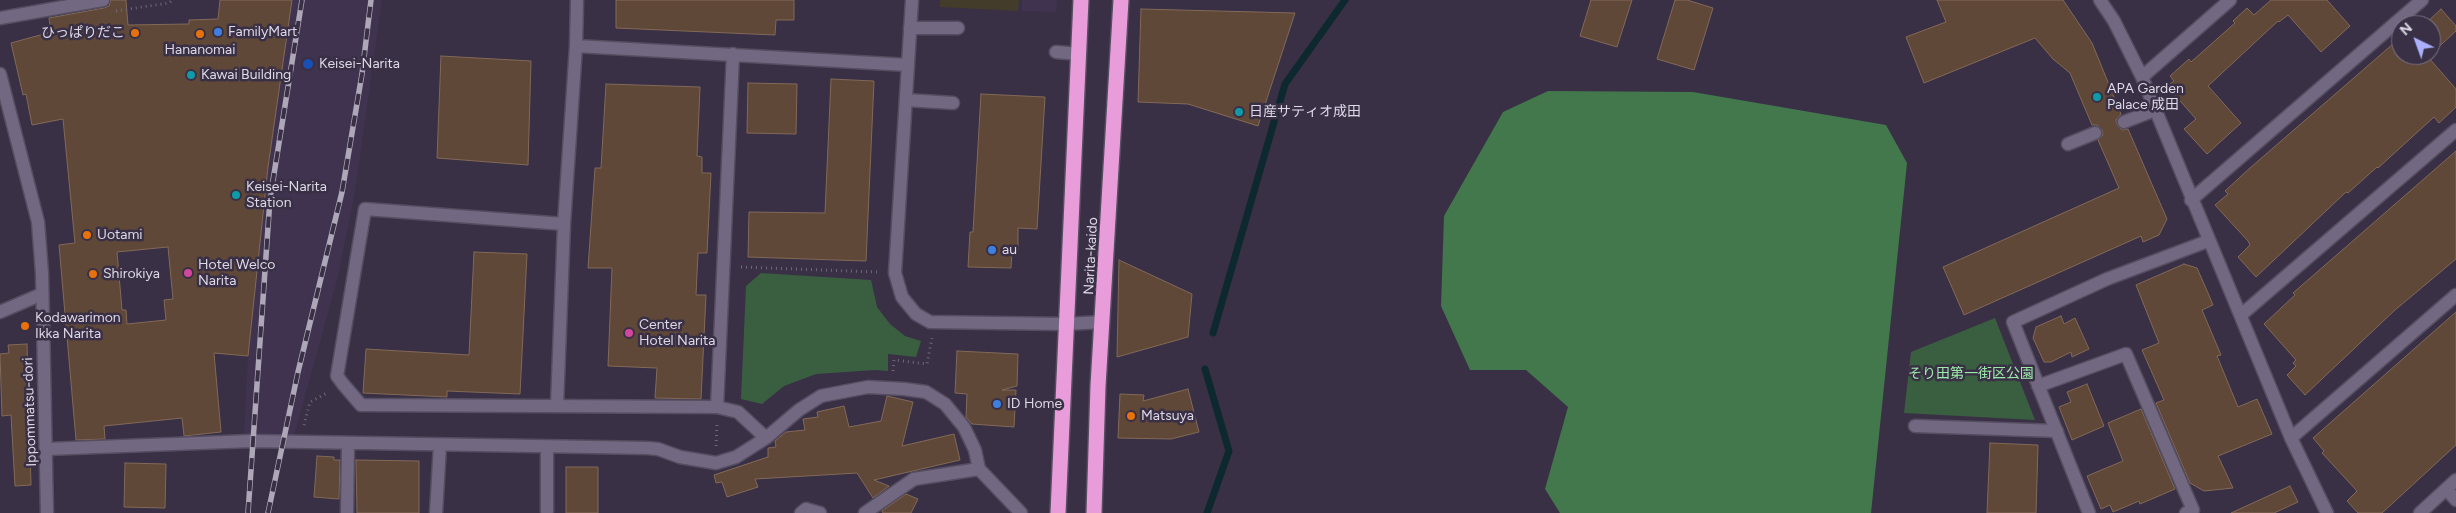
<!DOCTYPE html>
<meta charset="utf-8">
<style>
body{margin:0}
#map{position:relative;width:2456px;height:513px;overflow:hidden;background:#393046;font-family:Figtree,sans-serif}
canvas{display:block}
.north{position:absolute;left:2391px;top:15px;width:50px;height:50px;box-sizing:border-box;background:#393046;border:1px solid #7b7386;border-radius:50%;rotate:318deg;font-size:14px;font-weight:700;line-height:20px;text-align:center;color:#ded8e7}
.north::after{content:'';display:block;margin:auto;width:18px;height:22px;background:#aab0fc;clip-path:polygon(50% 0,100% 100%,50% 72%,0 100%)}
</style>
<div id="map">
<canvas width="2456" height="513"></canvas>
<div class="north">N</div>
</div>
<script>
const g = document.querySelector('canvas').getContext('2d');
g.lineJoin = 'round';
function fill(path, color) { g.fillStyle = color; g.fill(path, 'evenodd'); }
const poly = rows => new Path2D(rows.map(r => 'M' + r).join(''));
function stroke(path, color, width, dash) { g.strokeStyle = color; g.lineWidth = width; g.lineCap = dash ? 'butt' : 'round'; g.setLineDash(dash || []); g.stroke(path); }
function write(font, color, halo, rows, align = 'center') {
  g.font = font + ' Figtree,"Noto Sans JP",sans-serif'; g.lineWidth = 5; g.setLineDash([]); g.textBaseline = 'middle'; g.strokeStyle = halo; g.fillStyle = color; for (const [text, x, y, turn = 0] of rows) {
    g.save(); g.translate(x, y); g.rotate((+turn || 0) * Math.PI / 180); g.textAlign = isNaN(turn) ? turn : align; if (halo) g.strokeText(text, 0, 0); g.fillText(text, 0, 0); g.restore();
  }
}
const commercial = poly([
 [940,0,1019,0,1018,11,940,7]
]);
const built = poly([
 [220,0,382,0,355,192,337,280,294,436,244,435,248,356,229,15,218,14],
 [1022,0,1057,0,1056,12,1022,11]
]);
const green = poly([
 [761,273,871,280,877,307,890,324,905,336,921,341,916,357,888,354,888,371,875,370,816,374,784,386,762,404,741,399,746,286],
 [1995,318,2035,420,1904,413,1911,352]
]);
const forest = poly([
 [1548,91,1693,92,1886,125,1907,163,1871,513,1560,513,1545,489,1568,407,1526,370,1470,370,1441,306,1444,216,1503,112]
]);
const stream = poly([
 [1213,333,1285,84,1345,0],
 [1205,369,1229,451,1207,513]
]);
const building = poly([
 [111,0,126,0,128,25,189,24,189,20,218,19,220,0,292,0,268,167,248,356,214,353,221,432,184,436,182,418,104,426,105,439,76,440,59,245,75,243,63,119,32,125,26,94,23,95,11,43,51,32,49,18,104,8,109,6,111,0],
 [168,247,173,299,164,300,166,320,127,324,126,310,122,310,117,252,168,247],
 [616,0,794,0,794,20,776,20,775,35,616,28,616,0],
 [1591,0,1632,0,1617,47,1580,36,1591,0],
 [1675,0,1687,0,1713,8,1694,70,1657,59,1675,0],
 [1937,0,2063,0,2092,43,2121,114,2116,120,2117,125,2122,130,2128,129,2167,219,2159,235,2143,242,2141,236,1964,315,1943,267,2119,188,2098,140,2103,135,2102,130,2097,125,2092,125,2070,73,2053,59,2035,38,1924,83,1906,37,1946,22,1937,0],
 [2271,0,2327,0,2350,26,2321,52,2288,15,2279,22,2278,21,2208,86,2241,123,2207,154,2184,129,2196,119,2167,86,2174,81,2170,76,2189,59,2191,62,2235,23,2233,21,2247,8,2254,15,2271,0],
 [1141,9,1295,13,1258,126,1188,104,1138,102,1141,9],
 [2441,9,2456,26,2456,31,2431,54,2431,25,2424,25,2441,9],
 [2401,37,2401,55,2430,55,2428,57,2456,89,2456,107,2439,123,2434,117,2378,168,2377,167,2348,193,2346,192,2256,277,2238,257,2250,245,2248,241,2215,205,2228,194,2225,191,2250,168,2401,37],
 [441,56,531,61,528,165,437,158,441,56],
 [831,79,874,81,866,261,748,257,749,212,825,213,831,79],
 [748,83,797,84,796,134,747,133,748,83],
 [606,84,700,87,697,156,702,157,702,173,711,173,707,253,698,253,696,295,706,295,701,399,655,398,657,368,608,366,612,268,588,268,595,168,601,168,606,84],
 [981,94,1045,97,1037,229,1018,228,1018,251,1012,251,1011,268,968,267,970,232,973,232,981,94],
 [2456,151,2456,259,2395,310,2305,395,2287,375,2296,366,2293,363,2296,360,2264,324,2295,295,2293,293,2456,151],
 [474,252,527,254,520,394,447,391,447,397,363,393,366,349,469,355,474,252],
 [1119,260,1192,294,1188,337,1117,357,1119,260],
 [2184,264,2197,268,2208,293,2213,305,2202,310,2221,355,2217,356,2238,407,2257,399,2272,434,2218,456,2233,488,2204,491,2190,483,2156,403,2164,400,2142,350,2159,343,2136,285,2184,264],
 [2456,312,2456,445,2382,513,2358,513,2347,501,2357,491,2322,453,2324,451,2313,438,2456,312],
 [2061,316,2064,324,2075,318,2089,349,2072,357,2071,352,2051,362,2044,362,2033,338,2036,327,2061,316],
 [27,344,31,485,15,486,11,415,2,416,0,354,9,353,8,345,27,344],
 [957,351,1018,354,1017,386,1002,390,1016,390,1014,427,972,424,966,417,967,394,955,393,957,351],
 [2087,384,2104,426,2072,440,2059,407,2071,402,2067,392,2087,384],
 [1188,389,1199,432,1171,439,1118,438,1120,394,1144,395,1143,401,1188,389],
 [887,396,913,402,902,446,954,434,960,460,874,480,889,486,873,498,857,473,755,479,758,487,727,497,722,482,716,483,714,475,768,457,768,448,776,447,775,441,786,432,805,430,803,419,818,417,817,412,844,406,849,427,881,421,887,396],
 [2141,409,2175,489,2140,504,2139,501,2113,512,2110,505,2101,509,2087,476,2123,461,2108,423,2141,409],
 [1990,443,2038,445,2036,513,1987,513,1990,443],
 [317,456,334,457,334,460,340,460,339,499,314,497,317,456],
 [356,460,419,461,419,513,357,513,356,460],
 [125,463,166,464,165,508,124,507,125,463],
 [566,467,598,467,598,513,566,513,566,467],
 [2290,486,2298,502,2274,513,2231,513,2290,486],
 [906,494,918,499,911,513,883,513,882,511,906,494]
]);
const path = poly([
 [116,11,169,3,173,0],
 [741,267,877,272],
 [893,371,894,360,927,364,932,338],
 [304,425,310,402,327,393],
 [716,446,717,425]
]);
const lane = poly([
 [0,18,103,0],
 [910,28,958,28],
 [1056,52,1079,54],
 [906,100,953,103],
 [2124,122,2155,110],
 [2068,144,2095,133],
 [0,312,42,294],
 [1915,426,2057,431],
 [547,511,547,447],
 [436,513,440,445]
]);
const street = poly([
 [912,0,895,273,902,297,916,314,930,322,1065,324,1103,322],
 [2100,0,2114,21,2142,77,2291,438,2327,513],
 [576,46,908,65],
 [2142,77,2230,0],
 [2191,200,2422,0],
 [564,224,365,209,337,376,343,384,361,405,717,407,733,54],
 [2241,315,2456,130],
 [2038,386,2126,354,2193,510,2186,513],
 [557,406,564,224,576,46,577,0],
 [717,407,738,412,766,438],
 [2291,438,2456,295],
 [47,449,251,441,647,448,658,449,680,457,716,463,736,457,766,438,799,410,821,396,868,387,904,389,926,392,945,404,964,427,975,450,979,469,1021,513],
 [2446,489,2456,500],
 [347,513,348,444],
 [801,513,806,509,820,513],
 [865,513,914,479,979,469],
 [2089,513,2013,322,2107,279,2208,241],
 [2420,513,2456,480]
]);
const secondary = poly([
 [0,74,38,222,42,273,47,513]
]);
const highway = poly([
 [1058,513,1081,0],
 [1094,513,1098,386,1121,0]
]);
const rail = poly([
 [248,513,270,199,302,0],
 [268,513,298,372,342,192,362,74,371,0]
]);
const markers = [
 [218,32,5,"#3f7fe0"],
 [135,33,5,"#e8710a"],
 [200,34,5,"#e8710a"],
 [308,64,6,"#1a4fb4"],
 [191,75,5,"#0f9aa8"],
 [2097,97,5,"#0f9aa8"],
 [1239,112,5,"#0f9aa8"],
 [236,195,5,"#0f9aa8"],
 [87,235,5,"#e8710a"],
 [992,250,5,"#3f7fe0"],
 [188,273,5,"#d1479c"],
 [93,274,5,"#e8710a"],
 [25,326,5,"#e8710a"],
 [629,333,5,"#d1479c"],
 [997,404,5,"#3f7fe0"],
 [1131,416,5,"#e8710a"]
];
const poiNames = [
 ["FamilyMart",228,32],
 ["ひっぱりだこ",125,33,"right"],
 ["Hananomai",200,50,"center"],
 ["Keisei-Narita",319,64],
 ["Kawai Building",201,75],
 ["APA Garden",2107,89],
 ["Palace 成田",2107,105],
 ["日産サティオ成田",1249,112],
 ["Keisei-Narita",246,187],
 ["Station",246,203],
 ["Uotami",97,235],
 ["au",1002,250],
 ["Hotel Welco",198,265],
 ["Narita",198,281],
 ["Shirokiya",103,274],
 ["Kodawarimon",35,318],
 ["Ikka Narita",35,334],
 ["Center",639,325],
 ["Hotel Narita",639,341],
 ["ID Home",1007,404],
 ["Matsuya",1141,416]
];
const streetNames = [
 ["Narita-kaido",1091,256,-87],
 ["Ippommatsu-dori",30,412,-92]
];
const parkNames = [
 ["そり田第一街区公園",1971,374]
];
fill(commercial, '#433c2a');
fill(built, '#403350');
fill(green, '#3a5f40');
fill(forest, '#43774c');
stroke(stream, '#0d282f', 7);
fill(building, '#604838');
stroke(building, '#826958', 1);
stroke(lane, '#554d60', 15);
stroke(street, '#554d60', 15);
stroke(secondary, '#554d60', 15);
stroke(highway, '#554d60', 18);
stroke(path, '#6f677b', 3, [1, 4]);
stroke(lane, '#736882', 12);
stroke(street, '#736882', 12);
stroke(secondary, '#736882', 12);
stroke(highway, '#e99cda', 15);
stroke(rail, '#aea7b8', 5.5);
stroke(rail, '#393046', 4, [11]);
for (const [x, y, r, color] of markers) { const dot = new Path2D(); dot.arc(x, y, r, 0, 2 * Math.PI); g.fillStyle = color; g.fill(dot); stroke(dot, '#393046', 2); }
write('14px', '#ded8e7', '#393046', poiNames, 'left');
write('14px', '#ded8e7', '#393046', streetNames);
write('14px', '#9ceaa9', '#393046', parkNames);
</script>
